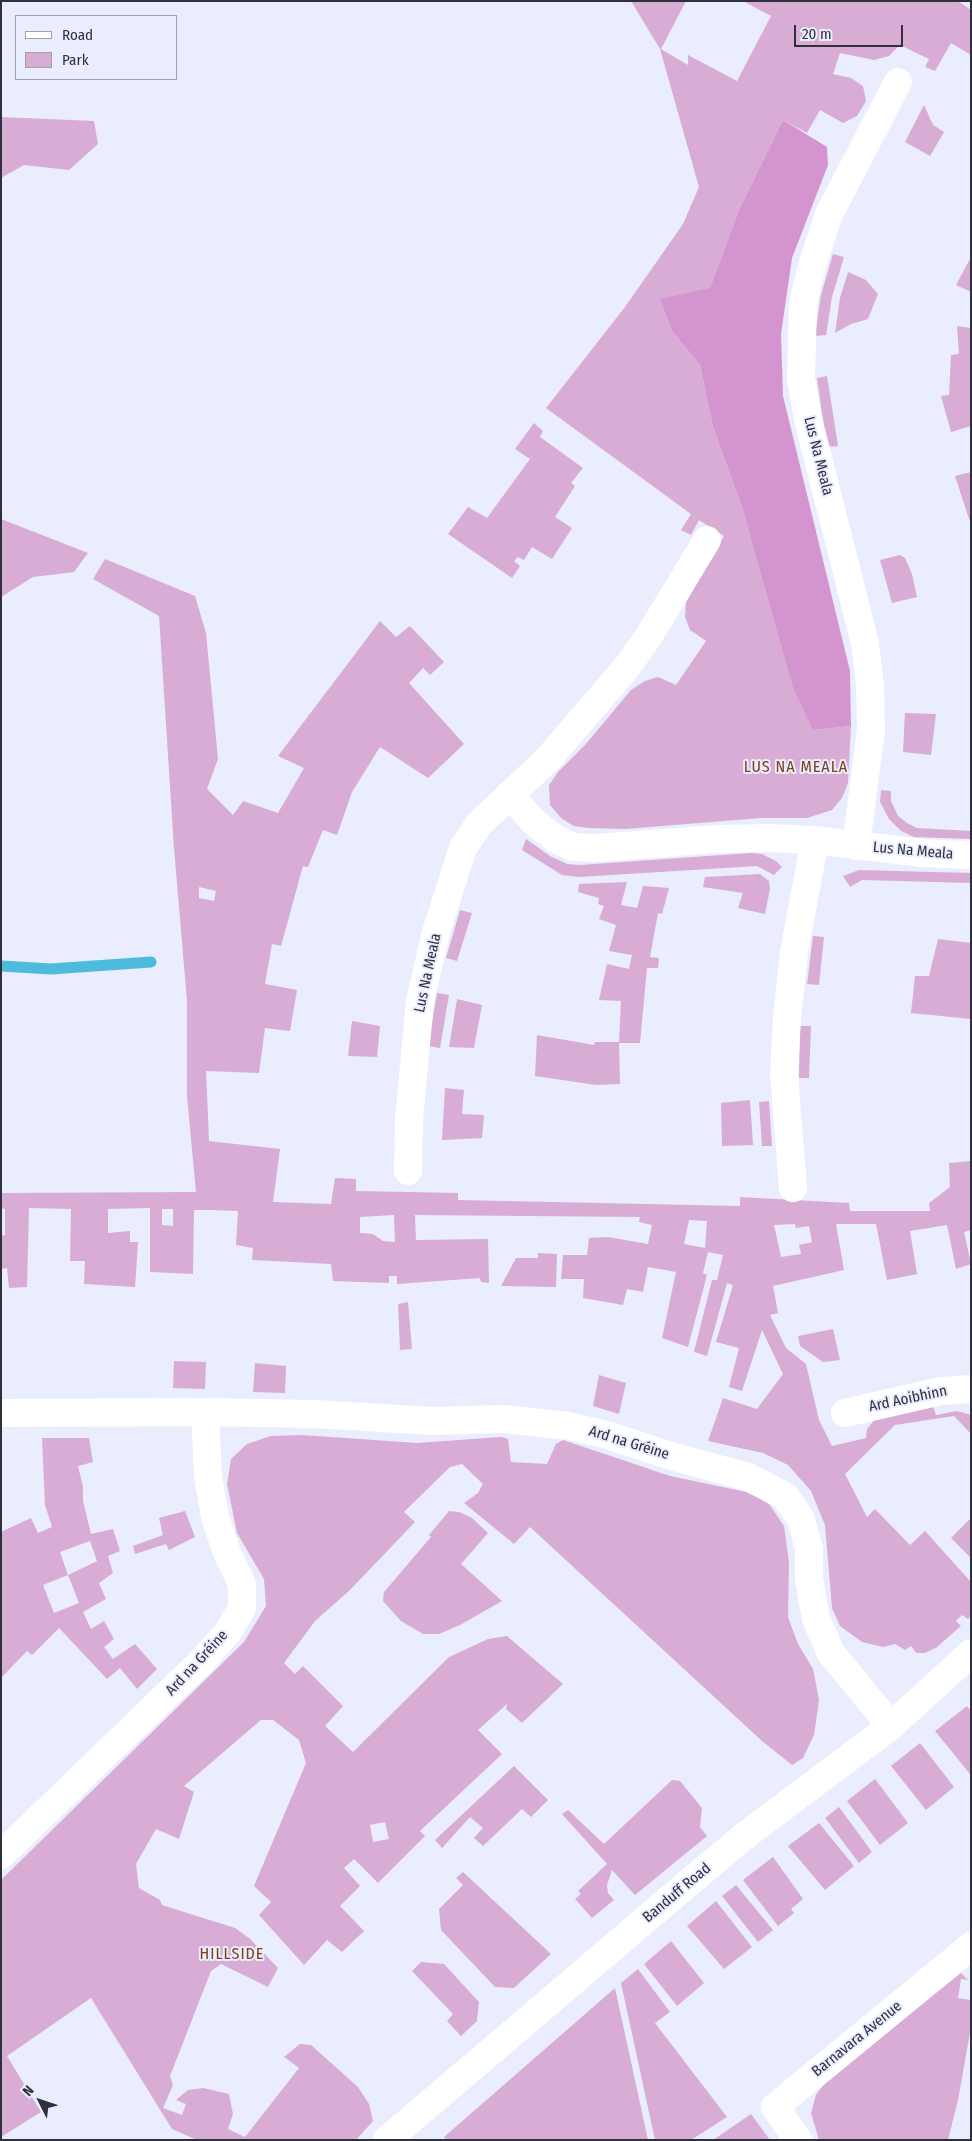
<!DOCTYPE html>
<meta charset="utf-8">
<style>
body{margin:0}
#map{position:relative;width:972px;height:2141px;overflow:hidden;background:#e9edfd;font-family:"Fira Sans Condensed",sans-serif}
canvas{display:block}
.frame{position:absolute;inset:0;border:2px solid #2e313b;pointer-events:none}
.legend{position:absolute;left:15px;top:15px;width:162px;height:65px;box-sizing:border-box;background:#e9edfd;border:1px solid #9ea2af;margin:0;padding:6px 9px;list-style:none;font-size:15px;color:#2e313b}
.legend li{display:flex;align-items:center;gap:10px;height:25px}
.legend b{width:25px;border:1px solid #9ea2af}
.north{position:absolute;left:15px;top:2076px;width:50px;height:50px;-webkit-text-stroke:4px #e9edfd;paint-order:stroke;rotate:311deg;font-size:14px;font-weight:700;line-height:20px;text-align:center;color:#2e313b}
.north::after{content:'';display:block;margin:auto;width:18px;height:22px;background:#2e313b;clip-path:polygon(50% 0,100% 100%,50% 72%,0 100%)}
.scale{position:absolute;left:794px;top:25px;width:109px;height:22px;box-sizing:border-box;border:2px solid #2e313b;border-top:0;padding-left:6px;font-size:15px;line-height:18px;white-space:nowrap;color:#2e313b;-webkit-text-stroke:4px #e9edfd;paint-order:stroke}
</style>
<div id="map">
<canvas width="972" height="2141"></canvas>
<div class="frame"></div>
<ul class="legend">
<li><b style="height:6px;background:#fff"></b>Road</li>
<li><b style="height:14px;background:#d8acd5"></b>Park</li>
</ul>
<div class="north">N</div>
<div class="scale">20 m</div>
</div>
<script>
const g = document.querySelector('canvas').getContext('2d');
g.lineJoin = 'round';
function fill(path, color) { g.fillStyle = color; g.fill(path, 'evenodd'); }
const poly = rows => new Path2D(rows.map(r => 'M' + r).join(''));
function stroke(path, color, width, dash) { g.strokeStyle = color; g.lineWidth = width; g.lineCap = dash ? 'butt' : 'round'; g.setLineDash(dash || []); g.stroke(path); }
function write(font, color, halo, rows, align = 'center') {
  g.font = font + ' "Fira Sans Condensed",sans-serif'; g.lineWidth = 4; g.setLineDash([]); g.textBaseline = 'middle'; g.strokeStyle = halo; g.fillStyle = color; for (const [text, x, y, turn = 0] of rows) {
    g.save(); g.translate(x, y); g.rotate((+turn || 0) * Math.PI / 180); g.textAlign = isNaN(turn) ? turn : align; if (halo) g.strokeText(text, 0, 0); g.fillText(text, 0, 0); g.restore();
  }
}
const green = poly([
 [631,1,686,1,661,49,688,65,688,55,737,81,771,16,743,1,958,1,971,10,971,55,951,43,935,71,925,67,929,59,900,45,889,56,874,60,840,53,833,74,851,78,863,86,866,101,857,116,843,123,820,110,807,133,783,120,739,210,710,288,673,332,700,365,713,427,744,513,813,730,851,726,848,783,842,798,832,810,807,818,761,818,625,829,589,828,574,826,561,818,550,805,549,785,558,772,585,745,631,690,645,681,658,677,676,685,706,641,690,630,685,617,686,602,724,536,699,520,691,535,681,530,691,514,546,408,625,307,683,224,699,187,660,49],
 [924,105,933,125,944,132,930,156,905,142],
 [1,117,94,121,98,144,69,170,24,165,1,178],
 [833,254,844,257,832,297,826,335,815,336,821,295],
 [971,257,971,292,956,285],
 [848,272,866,280,878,294,868,319,851,324,835,333,840,298],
 [957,326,971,328,971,426,951,432,941,396,949,395,951,355,959,354],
 [827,376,838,446,827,447,817,378],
 [534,423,543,431,540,437,583,468,571,483,575,486,555,517,572,528,552,559,532,547,524,560,518,557,514,561,520,566,512,578,448,534,468,507,487,518,530,459,515,449],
 [971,472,971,525,955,476],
 [1,519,88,553,74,572,33,577,1,597],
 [900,555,905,558,912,574,917,597,892,603,880,560],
 [105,559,195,596,206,633,218,759,207,789,233,815,243,801,278,813,304,768,278,756,380,621,396,637,410,626,444,662,430,675,423,668,409,683,464,744,428,778,380,747,352,792,337,835,323,830,308,867,303,866,281,946,272,944,265,984,297,990,290,1031,265,1028,259,1073,206,1071,209,1141,280,1149,273,1202,331,1204,335,1178,356,1179,356,1191,458,1193,458,1200,740,1206,740,1197,849,1203,850,1211,930,1211,929,1203,950,1187,949,1163,971,1161,971,1230,964,1232,971,1264,956,1269,947,1225,910,1231,917,1274,887,1280,876,1224,836,1224,844,1270,773,1286,778,1313,770,1315,786,1348,806,1364,819,1420,832,1446,866,1438,867,1429,875,1419,933,1406,936,1415,957,1411,971,1415,971,1434,954,1416,895,1425,845,1474,867,1517,875,1509,910,1545,925,1531,971,1582,971,1616,968,1619,962,1615,956,1621,961,1626,937,1647,925,1653,916,1653,911,1646,905,1650,895,1644,883,1647,862,1642,840,1626,832,1608,825,1525,811,1491,788,1465,763,1453,708,1441,723,1398,757,1409,783,1374,762,1330,742,1391,729,1387,739,1348,716,1342,733,1285,727,1283,707,1356,694,1352,712,1280,717,1280,723,1255,708,1252,703,1273,707,1275,688,1347,662,1338,676,1272,648,1267,643,1292,627,1289,623,1305,583,1298,584,1279,561,1279,563,1255,587,1255,589,1238,608,1237,648,1244,652,1225,639,1222,640,1217,415,1215,416,1240,488,1239,489,1283,481,1282,480,1278,397,1284,397,1276,389,1276,389,1283,333,1281,331,1264,252,1260,253,1248,236,1245,238,1211,211,1210,194,1210,193,1274,150,1272,150,1208,108,1209,108,1233,130,1231,130,1242,138,1242,135,1287,84,1284,85,1261,70,1261,71,1209,29,1208,27,1287,9,1288,7,1268,1,1269,1,1236,5,1235,5,1209,1,1208,1,1193,196,1192,187,1096,187,1001,174,848,159,616,93,579],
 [199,887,216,891,214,901,199,898],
 [162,1209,173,1209,173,1226,162,1225],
 [394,1215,395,1242,383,1241,373,1234,360,1233,360,1217],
 [689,1220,707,1221,705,1248,684,1244],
 [795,1224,796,1228,809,1226,812,1242,799,1245,801,1254,781,1257,774,1225],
 [905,713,936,714,931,755,903,752],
 [881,790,891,791,891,801,898,816,907,823,917,828,971,831,971,839,914,837,901,831,889,819,880,802],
 [526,839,550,856,567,864,580,865,751,853,762,854,776,861,782,867,774,875,757,866,579,877,562,875,522,850],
 [859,870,971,873,971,883,862,880,850,887,843,876],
 [760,874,769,881,770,889,765,914,738,908,743,893,703,887,705,877],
 [627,882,621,905,637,908,643,886,669,888,662,914,658,913,650,957,659,958,658,968,647,968,640,1043,619,1043,620,1084,596,1085,535,1076,537,1035,594,1045,595,1042,619,1042,621,1001,599,1000,607,964,629,969,632,955,609,951,616,925,599,919,604,906,598,904,599,898,578,892,579,884],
 [460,910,472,913,457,961,446,958],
 [813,936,824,937,819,985,807,984],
 [938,939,971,943,971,1019,911,1013,915,976,929,976],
 [437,993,449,995,440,1048,428,1046],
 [457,999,482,1005,474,1048,449,1047],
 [352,1021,380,1026,377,1057,348,1056],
 [800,1026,811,1026,809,1078,799,1078],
 [445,1088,464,1090,462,1114,484,1115,482,1138,442,1140],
 [750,1100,753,1145,722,1146,721,1103],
 [769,1101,772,1146,762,1146,759,1102],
 [538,1253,557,1254,556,1287,501,1286,516,1258,538,1258],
 [408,1302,412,1349,400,1350,398,1304],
 [833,1329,840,1360,823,1362,800,1346,798,1336],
 [174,1361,206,1362,205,1389,173,1388],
 [255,1363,286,1366,285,1393,253,1392],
 [599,1375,626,1383,619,1414,593,1406],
 [302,1435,417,1443,501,1437,508,1439,511,1462,547,1464,556,1444,563,1440,670,1476,751,1493,769,1504,784,1526,789,1562,788,1617,798,1644,813,1669,819,1700,814,1735,803,1758,792,1765,762,1741,530,1527,514,1544,464,1503,478,1493,483,1484,462,1464,450,1467,404,1512,415,1522,350,1590,315,1621,284,1663,295,1674,303,1666,343,1706,325,1726,353,1752,449,1657,488,1639,507,1636,563,1684,522,1723,506,1709,507,1704,478,1730,502,1754,420,1831,425,1836,378,1883,354,1859,344,1868,360,1886,340,1906,364,1931,342,1952,327,1940,304,1965,259,1915,271,1902,254,1886,306,1763,299,1740,273,1720,261,1720,184,1786,194,1792,179,1839,156,1829,136,1864,139,1888,160,1900,162,1905,235,1928,249,1938,278,1968,268,1987,221,1964,211,1971,170,2076,173,2085,163,2108,182,2115,186,2104,176,2100,188,2090,203,2088,229,2094,233,2114,228,2129,245,2137,299,2068,284,2057,300,2044,311,2045,358,2087,369,2104,373,2121,356,2140,197,2140,172,2129,91,1998,7,2056,41,2112,1,2137,1,1880,244,1642,266,1606,264,1579,237,1533,227,1484,231,1459,247,1444,271,1436],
 [385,1822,389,1839,373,1842,370,1825],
 [42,1438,89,1438,93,1462,78,1466,83,1487,83,1501,91,1534,113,1529,120,1551,108,1556,113,1573,99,1583,106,1599,83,1612,91,1629,104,1621,114,1639,104,1647,113,1659,135,1644,157,1669,137,1689,120,1668,107,1679,59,1628,32,1655,27,1651,1,1678,1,1532,31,1518,38,1533,52,1527,45,1505],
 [90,1541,97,1561,68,1575,60,1552],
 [68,1575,79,1603,54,1613,43,1585],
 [185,1511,195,1537,169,1550,166,1544,135,1554,133,1546,163,1535,159,1518],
 [449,1511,459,1512,472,1518,488,1533,461,1564,502,1601,460,1625,439,1634,423,1634,401,1621,383,1601,384,1592,431,1537,429,1535],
 [971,1518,971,1558,951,1538],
 [967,1706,971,1711,970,1774,935,1731],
 [920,1743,954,1787,926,1810,891,1766],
 [514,1766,548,1800,531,1817,522,1809,483,1846,474,1838,483,1828,470,1817,442,1848,435,1840],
 [875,1779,908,1823,880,1845,847,1801],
 [672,1780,680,1781,702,1808,700,1827,707,1836,635,1895,612,1870,607,1885,608,1893,614,1900,592,1918,575,1899,581,1894,578,1891,607,1864,562,1814,568,1810,604,1844],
 [839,1807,872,1852,859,1863,825,1818],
 [819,1823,854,1866,825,1890,788,1846],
 [773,1857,803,1899,791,1909,794,1913,778,1926,743,1880],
 [463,1872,551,1954,514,1988,495,1987,441,1930,439,1909,463,1885,456,1878],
 [736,1885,773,1930,758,1942,722,1896],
 [716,1901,752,1947,724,1969,687,1926],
 [671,1941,704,1983,677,2006,644,1964],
 [421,1962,444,1964,479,2002,477,2021,461,2036,447,2021,453,2014,412,1971],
 [638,1969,670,2012,655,2023,727,2117,691,2140,655,2140,621,1983],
 [961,1973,968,1980,961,1979,958,1998,971,2000,971,2027,958,2100,948,2140,819,2140,811,2113,816,2095,827,2080],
 [615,1988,648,2140,447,2140,444,2137],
 [751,2114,770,2140,713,2140]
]);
const forest = poly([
 [783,120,827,147,828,165,792,258,781,334,783,396,850,671,851,726,813,730,793,687,744,513,713,427,700,365,673,332,660,299,710,288,739,210]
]);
const stream = poly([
 [1,966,51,969,151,962]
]);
const minor = poly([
 [509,795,535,823,556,839,573,847,596,848,719,839,771,838,815,840,921,853,971,855],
 [856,846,871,730,870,685,865,643,808,419,801,379,803,303,812,266,829,214,898,82],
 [408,1171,409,1119,420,1001,436,932,463,848,479,824,547,760,627,667,649,636,707,540],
 [793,1188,784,1074,787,1018,794,952,815,840],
 [1,1413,205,1412,315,1414,432,1421,504,1419,569,1426,607,1435,671,1456,748,1477,785,1496,801,1519,809,1549,809,1579,816,1619,831,1653,891,1726],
 [845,1413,941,1391,971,1389],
 [1,1855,200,1663,228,1632,242,1608,242,1584,227,1553,215,1517,208,1476,205,1412],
 [387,2140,692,1880,747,1834,891,1726,971,1653],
 [798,2140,775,2107,971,1946]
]);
const streetNames = [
 ["Lus Na Meala",818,456,76],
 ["Lus Na Meala",913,851,5],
 ["Lus Na Meala",428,973,-78],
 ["Ard Aoibhinn",908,1399,-12],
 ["Ard na Gréine",629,1443,17],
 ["Ard na Gréine",197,1663,-47],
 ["Banduff Road",677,1893,-40],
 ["Barnavara Avenue",857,2039,-39]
];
const neighbourhoodNames = [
 ["LUS NA MEALA",796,768],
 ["HILLSIDE",232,1955]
];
fill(green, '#d8acd5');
fill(forest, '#d394d0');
stroke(stream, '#4dbbdb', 11);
stroke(minor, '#fff', 28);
write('15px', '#2e313b', '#e9edfd', streetNames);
g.letterSpacing = '1px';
write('16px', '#7f411a', '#e9edfd', neighbourhoodNames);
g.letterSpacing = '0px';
</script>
